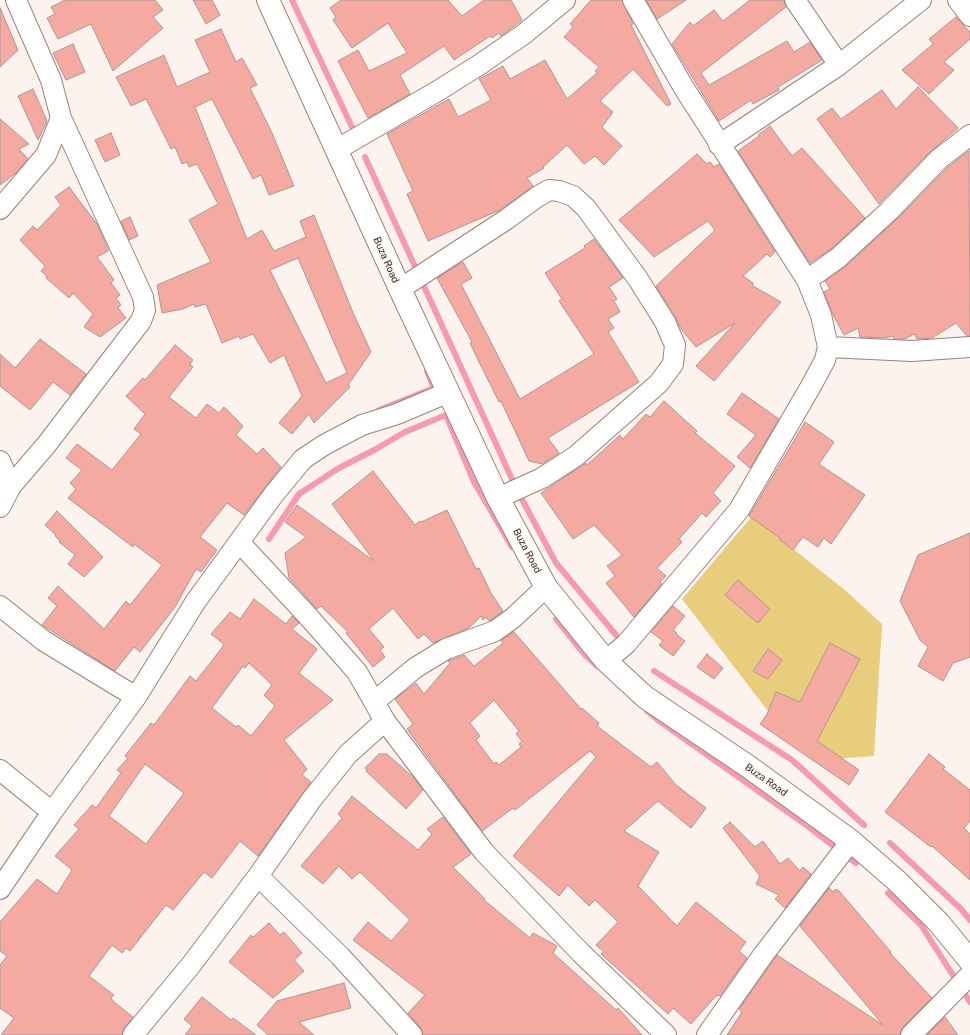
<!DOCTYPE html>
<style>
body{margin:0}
canvas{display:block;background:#fcf3ee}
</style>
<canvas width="970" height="1035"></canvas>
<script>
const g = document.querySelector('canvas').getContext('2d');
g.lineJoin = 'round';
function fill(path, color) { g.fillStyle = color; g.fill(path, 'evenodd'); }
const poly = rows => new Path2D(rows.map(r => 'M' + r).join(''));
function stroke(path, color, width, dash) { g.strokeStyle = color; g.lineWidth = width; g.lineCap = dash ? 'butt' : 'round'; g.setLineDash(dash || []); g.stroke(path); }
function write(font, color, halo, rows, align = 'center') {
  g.font = font + ' "Public Sans",sans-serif'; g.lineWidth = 3.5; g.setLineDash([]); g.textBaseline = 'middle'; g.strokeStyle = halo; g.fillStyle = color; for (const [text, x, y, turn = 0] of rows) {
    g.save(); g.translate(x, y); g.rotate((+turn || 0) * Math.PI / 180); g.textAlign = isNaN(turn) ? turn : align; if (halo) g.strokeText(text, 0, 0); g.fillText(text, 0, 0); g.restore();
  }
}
const green = poly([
 [752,516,846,591,882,624,874,756,820,760,768,711,682,599]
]);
const stream = poly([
 [292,0,352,127],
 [365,157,517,490,556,563,616,635],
 [379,410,434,388,427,371],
 [269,539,299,494,339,468,376,449,405,432,446,415,474,482,512,547],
 [556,619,584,654,597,666],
 [654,671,792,760,864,825],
 [647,711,658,720,809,827,856,863],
 [890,843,961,909,970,920],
 [888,893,921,925,970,1002]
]);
const building = poly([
 [65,0,155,0,163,10,153,17,163,28,113,71,91,24,58,39,47,18,55,14,51,7,65,0],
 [193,0,212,0,220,15,206,24,193,0],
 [341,0,448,0,462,16,484,0,511,0,522,20,501,36,499,33,492,38,490,36,454,60,444,46,400,75,410,94,368,118,338,61,358,50,369,71,407,53,388,23,352,48,333,20,336,17,330,8,341,0],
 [591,0,622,0,633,24,631,25,671,104,667,106,633,69,600,101,613,112,602,127,622,146,604,165,595,156,584,164,567,145,543,167,544,168,527,178,533,186,500,210,428,241,407,194,413,191,387,134,449,99,458,117,491,100,479,79,503,66,510,79,545,60,567,99,597,73,595,71,599,67,564,37,573,27,570,24,591,0],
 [646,0,686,0,657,19,646,0],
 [750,0,784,0,786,7,701,73,709,85,787,41,794,52,810,42,822,60,778,87,779,90,753,104,751,100,719,121,672,44,690,22,693,26,714,10,723,21,750,0],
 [0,8,18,50,0,67,0,8],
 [956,17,970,32,970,39,944,62,954,70,929,94,902,70,933,44,929,39,956,17],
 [221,29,236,62,242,58,257,85,250,88,272,133,294,186,269,195,261,175,253,179,212,99,195,107,247,239,262,230,274,251,306,237,300,221,314,215,351,308,371,352,348,385,350,387,314,423,309,414,292,434,279,423,302,396,284,355,270,363,253,334,240,339,239,336,222,343,206,304,195,307,194,304,183,309,162,313,157,285,211,262,189,220,218,204,197,164,189,167,187,162,182,164,175,147,171,149,146,99,131,106,116,77,164,55,177,87,210,72,195,40,221,29],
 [298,258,347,373,326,383,270,270,298,258],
 [73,44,85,72,66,80,53,53,73,44],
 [918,87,958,128,931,151,879,204,817,119,832,108,841,119,882,90,896,109,918,87],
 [33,89,47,121,38,140,18,96,33,89],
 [0,119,29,144,19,149,28,159,17,172,0,185,0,119],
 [770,126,792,156,802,148,865,218,831,249,810,263,738,151,759,136,758,135,770,126],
 [111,133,120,155,105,162,95,140,111,133],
 [969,151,970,336,967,336,956,323,932,338,917,339,914,334,905,339,894,339,893,336,885,338,860,337,858,328,844,335,833,315,824,292,830,289,825,281,846,266,897,219,947,168,969,151],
 [697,154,707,164,710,162,714,167,719,164,775,252,770,257,767,254,743,276,753,283,753,286,781,302,714,381,696,366,735,323,696,347,681,329,675,316,656,286,715,230,708,221,654,257,619,220,697,154],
 [69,187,97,224,108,249,108,251,97,257,114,280,111,283,120,295,116,298,121,305,118,308,126,318,100,337,84,327,93,314,73,293,69,298,46,278,47,276,41,271,45,266,20,240,33,226,37,230,61,205,55,197,69,187],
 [130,217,138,236,129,240,121,221,130,217],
 [594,239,623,278,609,287,617,299,614,301,620,312,608,319,614,328,608,332,639,382,548,438,559,453,542,464,529,461,501,401,499,402,480,364,470,343,472,342,437,278,463,262,472,278,461,284,520,399,594,354,559,301,562,299,545,273,585,248,584,246,594,239],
 [40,339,86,374,70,395,53,382,30,410,0,386,0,354,15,368,40,339],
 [175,345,193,360,190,364,193,367,169,397,196,418,207,404,219,413,224,407,243,426,236,435,257,454,263,448,281,467,244,515,227,503,200,537,217,550,201,572,196,569,175,607,140,652,134,647,115,671,42,625,57,606,48,598,58,586,104,629,126,601,130,605,162,565,134,544,133,547,68,498,76,489,70,483,82,470,66,458,77,444,112,470,141,434,134,429,145,414,126,396,143,378,145,380,175,345],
 [742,393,779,419,750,468,737,457,756,435,727,414,742,393],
 [664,401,697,431,695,433,735,466,713,493,721,501,706,517,702,513,679,539,682,542,657,568,666,576,660,582,662,584,634,617,606,583,615,576,607,566,622,555,594,525,573,539,541,493,586,463,587,465,620,435,623,439,646,414,650,417,664,401],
 [805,422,834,442,819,464,865,495,831,544,824,538,818,547,803,537,793,550,779,539,780,538,749,516,805,422],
 [373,471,415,525,420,521,421,522,447,510,476,569,479,568,491,593,503,611,489,621,486,617,483,620,481,616,469,628,433,643,424,634,418,639,393,608,369,629,384,647,380,650,385,657,373,667,346,633,348,632,321,606,317,609,289,578,285,553,306,537,285,522,297,505,374,561,332,504,373,471],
 [57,511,103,557,84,577,68,564,75,555,59,542,60,541,55,536,56,535,45,525,57,511],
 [970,533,970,657,953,663,943,681,918,666,928,647,920,640,900,601,918,555,970,533],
 [738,580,770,609,758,623,725,595,738,580],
 [254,599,286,624,292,616,299,623,292,629,317,649,299,673,333,700,284,740,307,769,302,775,311,782,258,856,240,841,212,878,204,872,173,910,166,905,130,951,126,948,122,953,112,945,89,976,114,995,111,998,114,1002,133,1017,124,1028,122,1035,1,1035,14,1018,0,1008,0,965,7,956,0,951,0,922,37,879,57,894,72,870,55,856,79,829,74,825,92,805,96,808,121,773,117,770,128,758,125,756,151,723,154,725,190,676,196,681,221,649,224,644,211,634,230,612,240,619,254,599],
 [249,663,272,685,264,695,275,706,251,736,238,725,236,727,212,708,243,666,245,668,249,663],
 [145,764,184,793,146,844,109,816,145,764],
 [673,606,685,616,673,630,677,633,676,634,685,641,673,656,659,645,663,641,651,632,673,606],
 [514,632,581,709,582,708,599,723,597,726,651,767,657,762,676,785,706,808,691,828,658,801,624,831,659,852,638,886,677,926,696,902,746,942,739,951,747,958,720,996,718,995,715,997,691,1024,673,1008,668,1014,601,954,604,952,596,945,618,922,595,900,589,906,568,885,559,896,513,856,596,757,590,751,515,810,513,808,482,831,407,729,413,724,395,699,416,683,424,694,450,663,448,661,464,655,474,666,503,643,501,640,514,632],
 [494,700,519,731,516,734,522,741,519,744,521,747,499,765,496,762,494,764,476,740,480,736,470,723,494,700],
 [830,643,860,659,817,741,859,770,849,785,760,724,767,714,776,692,800,702,830,643],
 [768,649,782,660,768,679,753,671,768,649],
 [707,654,723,668,714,679,697,667,707,654],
 [379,754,387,754,414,778,423,790,406,809,366,771,367,770,365,768,379,754],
 [929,754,945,767,943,769,970,790,970,821,964,828,970,834,970,880,932,846,931,847,885,812,929,754],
 [352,796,418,850,432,834,427,829,443,817,471,854,453,867,485,899,484,900,530,938,533,933,557,946,553,953,616,1010,618,1008,642,1035,423,1035,420,1027,408,1013,425,995,353,940,368,922,391,941,410,920,360,872,352,879,339,866,323,884,301,866,342,818,338,814,352,796],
 [730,822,755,847,763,841,780,864,788,858,800,871,803,867,811,874,785,908,775,899,779,895,756,884,760,876,723,828,730,822],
 [829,888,833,892,836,889,840,892,891,952,890,953,932,998,903,1027,900,1035,727,1035,742,1012,739,1009,777,955,883,1025,800,926,829,888],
 [269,923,280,935,284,932,302,953,294,960,304,971,273,998,229,962,251,935,253,937,269,923],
 [344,983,351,1008,299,1022,314,1035,268,1035,257,1025,277,1001,344,983],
 [202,997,231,1020,233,1018,256,1035,185,1035,192,1026,184,1019,202,997],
 [945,1017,958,1035,927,1035,945,1017]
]);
const street = poly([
 [795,0,839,65],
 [958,0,970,16],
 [719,145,839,65,921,0],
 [336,150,436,92,479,65,524,34,565,0],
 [0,209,46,155,61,118,51,80,16,0],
 [807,280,838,258,889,211,939,159,970,135],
 [400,289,507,219,537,197,549,190,559,191,573,196,586,208,638,279,665,322,675,345,673,364,659,383,576,456,542,478,498,498],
 [828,347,912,351,970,347],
 [0,461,11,486],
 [0,507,11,486,47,444,141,321,145,310,143,297,61,118],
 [239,542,306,614,357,672,385,721,484,852,581,953,666,1035],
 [0,606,44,641,136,697],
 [606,661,626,644,739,510,811,386,825,360,828,347,821,315,807,280,684,88,633,0],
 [374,702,415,668,446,649,495,631,513,618,546,587],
 [0,770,52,812],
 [258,876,340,956,412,1035],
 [0,889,52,812,136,697,196,601,274,494,303,459,324,445,362,425,397,414,449,392],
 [133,1035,191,965,258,876,312,799,348,754,385,721],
 [707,1035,763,955,851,841],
 [911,1035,970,975]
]);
const secondary = poly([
 [268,0,400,289,498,498,546,587,606,661,645,697,749,767,851,841,897,881,939,923,970,961]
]);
const streetNames = [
 ["Buza Road",386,260,66],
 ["Buza Road",527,551,62],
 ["Buza Road",766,780,35]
];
fill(green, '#e8cd7d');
stroke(stream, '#f69aaf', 6);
fill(building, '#f5aaa1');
stroke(building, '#ae9693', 1);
stroke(street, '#988379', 22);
stroke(secondary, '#988379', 24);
stroke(street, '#fff', 20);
stroke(secondary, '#fff', 22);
write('10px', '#332b26', '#fcf3ee', streetNames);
</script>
